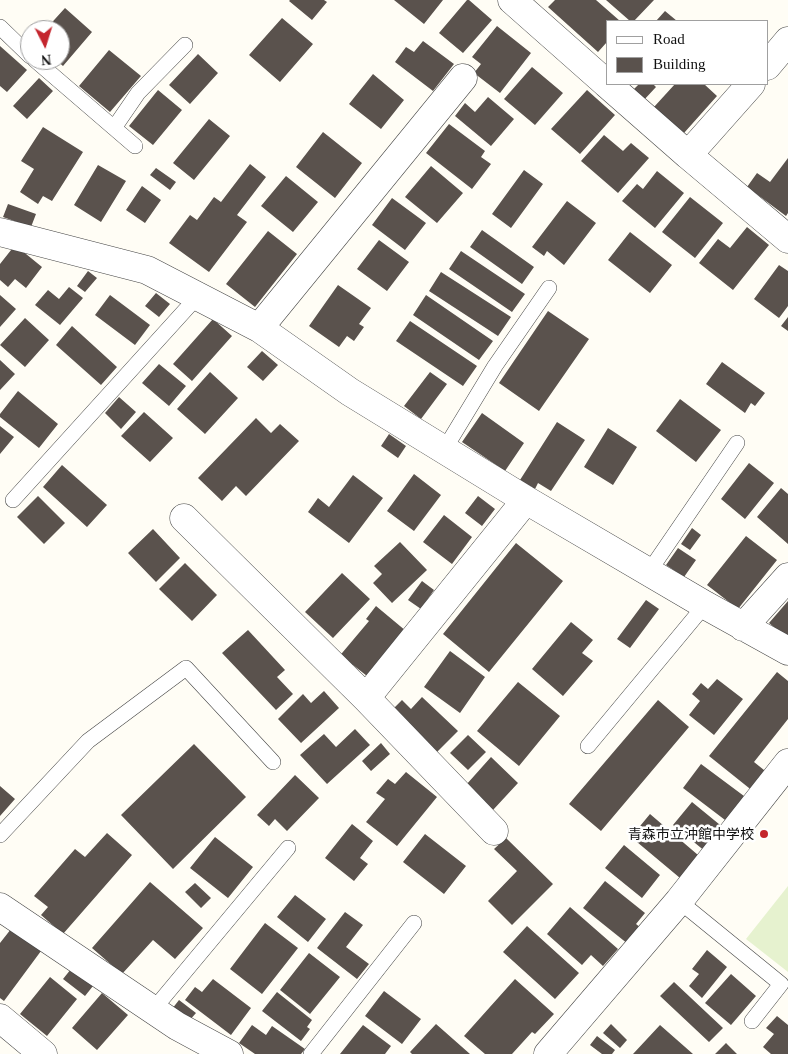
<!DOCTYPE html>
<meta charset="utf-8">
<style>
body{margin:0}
#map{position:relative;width:788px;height:1054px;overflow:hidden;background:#fffdf5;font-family:Georgia,serif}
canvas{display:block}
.legend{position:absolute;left:606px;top:20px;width:162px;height:65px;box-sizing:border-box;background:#fff;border:1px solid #a0a0a0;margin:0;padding:6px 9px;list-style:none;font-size:15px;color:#111}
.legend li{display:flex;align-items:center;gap:10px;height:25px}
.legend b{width:25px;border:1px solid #a0a0a0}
.north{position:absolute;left:20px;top:20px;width:50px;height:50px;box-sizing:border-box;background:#fff;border:1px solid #a0a0a0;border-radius:50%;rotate:175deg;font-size:14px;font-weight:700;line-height:20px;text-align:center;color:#111}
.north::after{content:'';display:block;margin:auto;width:18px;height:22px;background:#c4262e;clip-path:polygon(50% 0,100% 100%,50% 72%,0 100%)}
</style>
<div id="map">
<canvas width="788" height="1054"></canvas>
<ul class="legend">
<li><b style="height:6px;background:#fff"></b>Road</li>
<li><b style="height:14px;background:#5a524d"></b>Building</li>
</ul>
<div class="north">N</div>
</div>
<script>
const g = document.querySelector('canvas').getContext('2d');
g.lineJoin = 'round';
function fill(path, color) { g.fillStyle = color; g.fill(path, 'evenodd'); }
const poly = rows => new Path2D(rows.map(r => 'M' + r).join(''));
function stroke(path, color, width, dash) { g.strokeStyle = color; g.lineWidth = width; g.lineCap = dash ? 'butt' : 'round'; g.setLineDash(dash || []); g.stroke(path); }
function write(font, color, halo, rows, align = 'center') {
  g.font = font + ' Georgia,"Noto Sans JP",serif'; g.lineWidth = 5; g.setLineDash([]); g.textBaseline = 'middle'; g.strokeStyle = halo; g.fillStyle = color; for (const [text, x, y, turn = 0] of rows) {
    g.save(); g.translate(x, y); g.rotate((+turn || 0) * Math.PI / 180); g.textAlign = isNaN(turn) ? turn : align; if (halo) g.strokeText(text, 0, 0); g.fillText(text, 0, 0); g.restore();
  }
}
const pitch = poly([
 [788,886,788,972,746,939]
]);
const building = poly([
 [290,0,324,0,327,2,312,20,289,1],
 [394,0,443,0,424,24],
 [467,0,469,0,492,20,463,53,439,33],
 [555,0,596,0,620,21,607,21,607,42,598,52,548,7],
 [606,0,654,0,634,21,630,21],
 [65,8,92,32,63,66,56,60,60,60,60,30,45,30],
 [665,11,677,21,656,21],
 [282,18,313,44,280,82,249,55],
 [497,26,531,53,500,93,474,73,481,64,472,57],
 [423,41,454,64,433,91,395,62,406,47,414,52],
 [0,46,27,70,7,92,0,86],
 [109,50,141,76,110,112,79,86],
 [198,54,218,73,190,104,169,85],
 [532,67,563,93,535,125,504,99],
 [373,74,404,100,381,129,349,104],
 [39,78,53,91,27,119,13,106],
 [639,84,653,84,656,87,643,101,632,91],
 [675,84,704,84,717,96,684,133,654,107],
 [158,90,182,110,153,145,129,126],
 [587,90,615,115,580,154,551,129],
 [488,97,514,119,491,146,455,116,465,103,475,112],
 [209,119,230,136,194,180,173,163],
 [449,124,485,151,481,157,491,164,472,189,426,153],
 [43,127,83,152,52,201,43,196,38,204,20,192,34,169,21,161],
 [323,132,362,163,335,198,296,167],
 [604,135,623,151,631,143,649,158,618,193,581,161],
 [788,158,788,213,786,216,747,187,757,173,770,182],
 [250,164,266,177,237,215,247,222,209,272,169,243,190,215,197,220,214,197,221,202],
 [98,165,126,181,101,222,74,205],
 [431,166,463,193,437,223,405,197],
 [156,168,176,182,170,190,150,175],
 [524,170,543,184,511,228,492,214],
 [657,171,684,193,655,228,622,201,637,184,643,189],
 [286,176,318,202,293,232,261,206],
 [142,186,161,200,145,223,126,210],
 [690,197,723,223,695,258,662,232],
 [392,198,426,223,405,250,372,225],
 [567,201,596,223,564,265,547,251,544,256,532,247],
 [8,204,36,214,31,227,3,217],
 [747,227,769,245,733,290,699,263,718,239,730,248],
 [482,230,534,267,522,284,470,247],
 [268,231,297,254,255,307,226,284],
 [630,232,672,265,650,293,608,260],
 [379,240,409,262,387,291,357,269],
 [15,245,42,267,26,288,15,279,8,287,0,280,0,264],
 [461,251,525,294,512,312,449,269],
 [779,265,788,271,788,306,779,318,754,299],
 [88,271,97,278,85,292,77,286],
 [441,272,511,317,498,336,429,291],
 [338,285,371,308,359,324,364,327,354,341,347,336,339,347,309,326],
 [69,287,83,298,60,325,35,305,48,290,59,299],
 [156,293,170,304,159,317,145,306],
 [0,295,16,309,0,327],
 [110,295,150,325,135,345,95,315],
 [426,295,493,341,479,360,413,315],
 [548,311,589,339,539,411,499,383],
 [788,317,788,331,781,326],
 [25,318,49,340,25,367,0,345],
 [213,319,232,336,192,381,173,364],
 [410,321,477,366,463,386,396,341],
 [72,326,117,367,101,385,56,345],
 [262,351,278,365,263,381,247,367],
 [0,360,15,374,0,390],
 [722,362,765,393,755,406,751,403,745,413,706,384],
 [159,364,186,386,169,406,142,383],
 [210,372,238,398,205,434,177,409],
 [430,372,447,384,421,419,404,406],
 [18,391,58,424,39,448,0,417,0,414],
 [119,397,136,412,121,429,105,413],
 [680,399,721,430,696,462,656,431],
 [144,412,173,438,150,462,121,436],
 [482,413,524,443,505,471,462,442],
 [256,418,271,433,280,424,299,441,246,496,236,486,222,501,198,478],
 [557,422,585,440,551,491,538,483,535,489,520,480],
 [0,426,14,437,0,454],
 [608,428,637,447,613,485,584,467],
 [389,434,406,446,398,458,381,446],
 [749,463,774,483,745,519,721,499],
 [62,465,107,505,87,527,43,487],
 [414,474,441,495,414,531,387,511],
 [353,475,383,498,349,543,308,512,318,498,329,507],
 [781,488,788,494,788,544,757,517],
 [38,496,65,523,44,544,17,517],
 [478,496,495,509,482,526,465,513],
 [444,515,472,537,452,564,423,542],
 [692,528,701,535,690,550,681,544],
 [153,529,180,558,156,582,128,553],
 [746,536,777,560,738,609,707,585],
 [400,542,427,570,392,603,373,583,382,574,374,566],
 [516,543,563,581,489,672,443,634],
 [678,548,696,560,684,577,666,565],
 [185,563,217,595,192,621,159,589],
 [342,573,370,599,333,638,305,612],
 [422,581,434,590,421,609,408,600],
 [646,600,659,609,630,648,617,639],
 [788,601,788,639,769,623],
 [376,606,406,631,367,676,353,665,350,669,337,659,369,621,366,619],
 [571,622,593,640,582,653,593,661,563,696,532,669],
 [248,630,285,670,277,677,293,694,276,710,222,653],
 [450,651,485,677,460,713,424,687],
 [777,672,788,681,788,719,754,762,769,774,754,792,709,756],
 [717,679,743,699,714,735,689,715,700,701,692,694,701,683,708,689],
 [518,682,560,716,519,766,477,731],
 [324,691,339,708,301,743,278,719,303,694,311,703],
 [422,697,458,731,437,752,393,709,402,700,411,709],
 [658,700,689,727,601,831,569,804],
 [355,729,370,745,327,784,300,755,324,734,336,747],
 [468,735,486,752,468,770,450,753],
 [381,743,390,754,371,771,362,761],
 [194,744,246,797,173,869,121,815],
 [491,757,518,783,493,810,466,785],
 [701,764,748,799,729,823,683,788],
 [406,772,437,797,397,846,366,822,385,799,376,793,388,779,395,784],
 [295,775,319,798,287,831,275,819,269,826,257,815],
 [0,786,15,799,0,816],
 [692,802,725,829,706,852,673,825],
 [650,814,698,855,680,878,631,837],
 [352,824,373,841,360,858,368,864,354,881,325,858],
 [107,833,132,855,63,934,41,915,48,907,34,896,75,849,85,857],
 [425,834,466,866,444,894,403,862],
 [215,837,253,867,228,898,190,868],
 [506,838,553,884,512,925,488,901,517,871,494,849],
 [624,845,660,875,642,898,605,868],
 [605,881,645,913,636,924,641,928,628,944,583,908],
 [150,882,203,928,175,959,153,940,122,974,92,948],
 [195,883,211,898,201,908,185,892],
 [295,895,326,919,308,942,277,917],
 [570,907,618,949,603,966,591,955,582,965,547,934],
 [345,912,363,925,346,947,369,964,357,979,317,948],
 [265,923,298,948,262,994,230,969],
 [527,926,579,973,555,999,503,952],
 [11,929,41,951,4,1001,0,998,0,943],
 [707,950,727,967,702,998,689,986,699,974,692,969],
 [309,953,340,977,310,1014,280,990],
 [71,969,93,986,85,996,63,979],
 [731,974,756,996,731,1025,705,1003],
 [50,977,77,999,47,1036,20,1014],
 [213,979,251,1008,231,1035,185,1000,195,987,202,992],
 [515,979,554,1014,535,1034,532,1032,512,1054,485,1054,464,1036],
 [674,982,723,1028,709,1042,660,996],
 [384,991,421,1019,402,1044,365,1016],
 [277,992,312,1020,307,1027,310,1029,301,1041,262,1011],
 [102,993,128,1015,97,1050,72,1028],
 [179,1000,196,1013,189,1021,172,1009],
 [777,1016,788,1025,788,1054,771,1054,763,1047,774,1034,766,1028],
 [436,1024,470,1054,412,1054,410,1052],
 [611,1024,627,1040,620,1048,603,1033],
 [252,1025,266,1035,272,1026,305,1049,301,1054,255,1054,239,1043],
 [363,1025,391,1046,385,1054,340,1054],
 [660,1025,693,1054,633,1054],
 [597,1036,615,1050,612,1054,602,1054,590,1045],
 [726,1043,737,1054,715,1054]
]);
const lane = poly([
 [0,27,30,56],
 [35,60,135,146],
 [114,128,138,93,185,45],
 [444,450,495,366,549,288],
 [13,500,198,296],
 [648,573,737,443],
 [588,746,705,605],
 [0,835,88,741,186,668,273,762],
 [679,901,781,984,752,1021],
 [153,1010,288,848],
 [311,1054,414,923]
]);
const street = poly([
 [512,0,607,84],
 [767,66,788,41],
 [607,84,688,155,751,84],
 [688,155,788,239],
 [0,232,147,270,259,328,350,392,526,500,705,605,788,651],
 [259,328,463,78],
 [184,518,366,698,526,500],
 [743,627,788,577],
 [366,698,494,831],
 [0,907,177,1026,229,1054],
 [0,1018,43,1054],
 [548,1054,679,901,788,763]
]);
const markers = [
 [764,834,5,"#c4262e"]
];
const poiNames = [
 ["青森市立沖館中学校",754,834]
];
fill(pitch, '#e6f2cf');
fill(building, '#5a524d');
stroke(lane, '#444', 16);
stroke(street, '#444', 29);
stroke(lane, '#fff', 15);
stroke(street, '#fff', 28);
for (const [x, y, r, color] of markers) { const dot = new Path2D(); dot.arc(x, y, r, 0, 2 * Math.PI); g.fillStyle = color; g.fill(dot); stroke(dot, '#fff', 2); }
write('14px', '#111', '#fff', poiNames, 'right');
</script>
